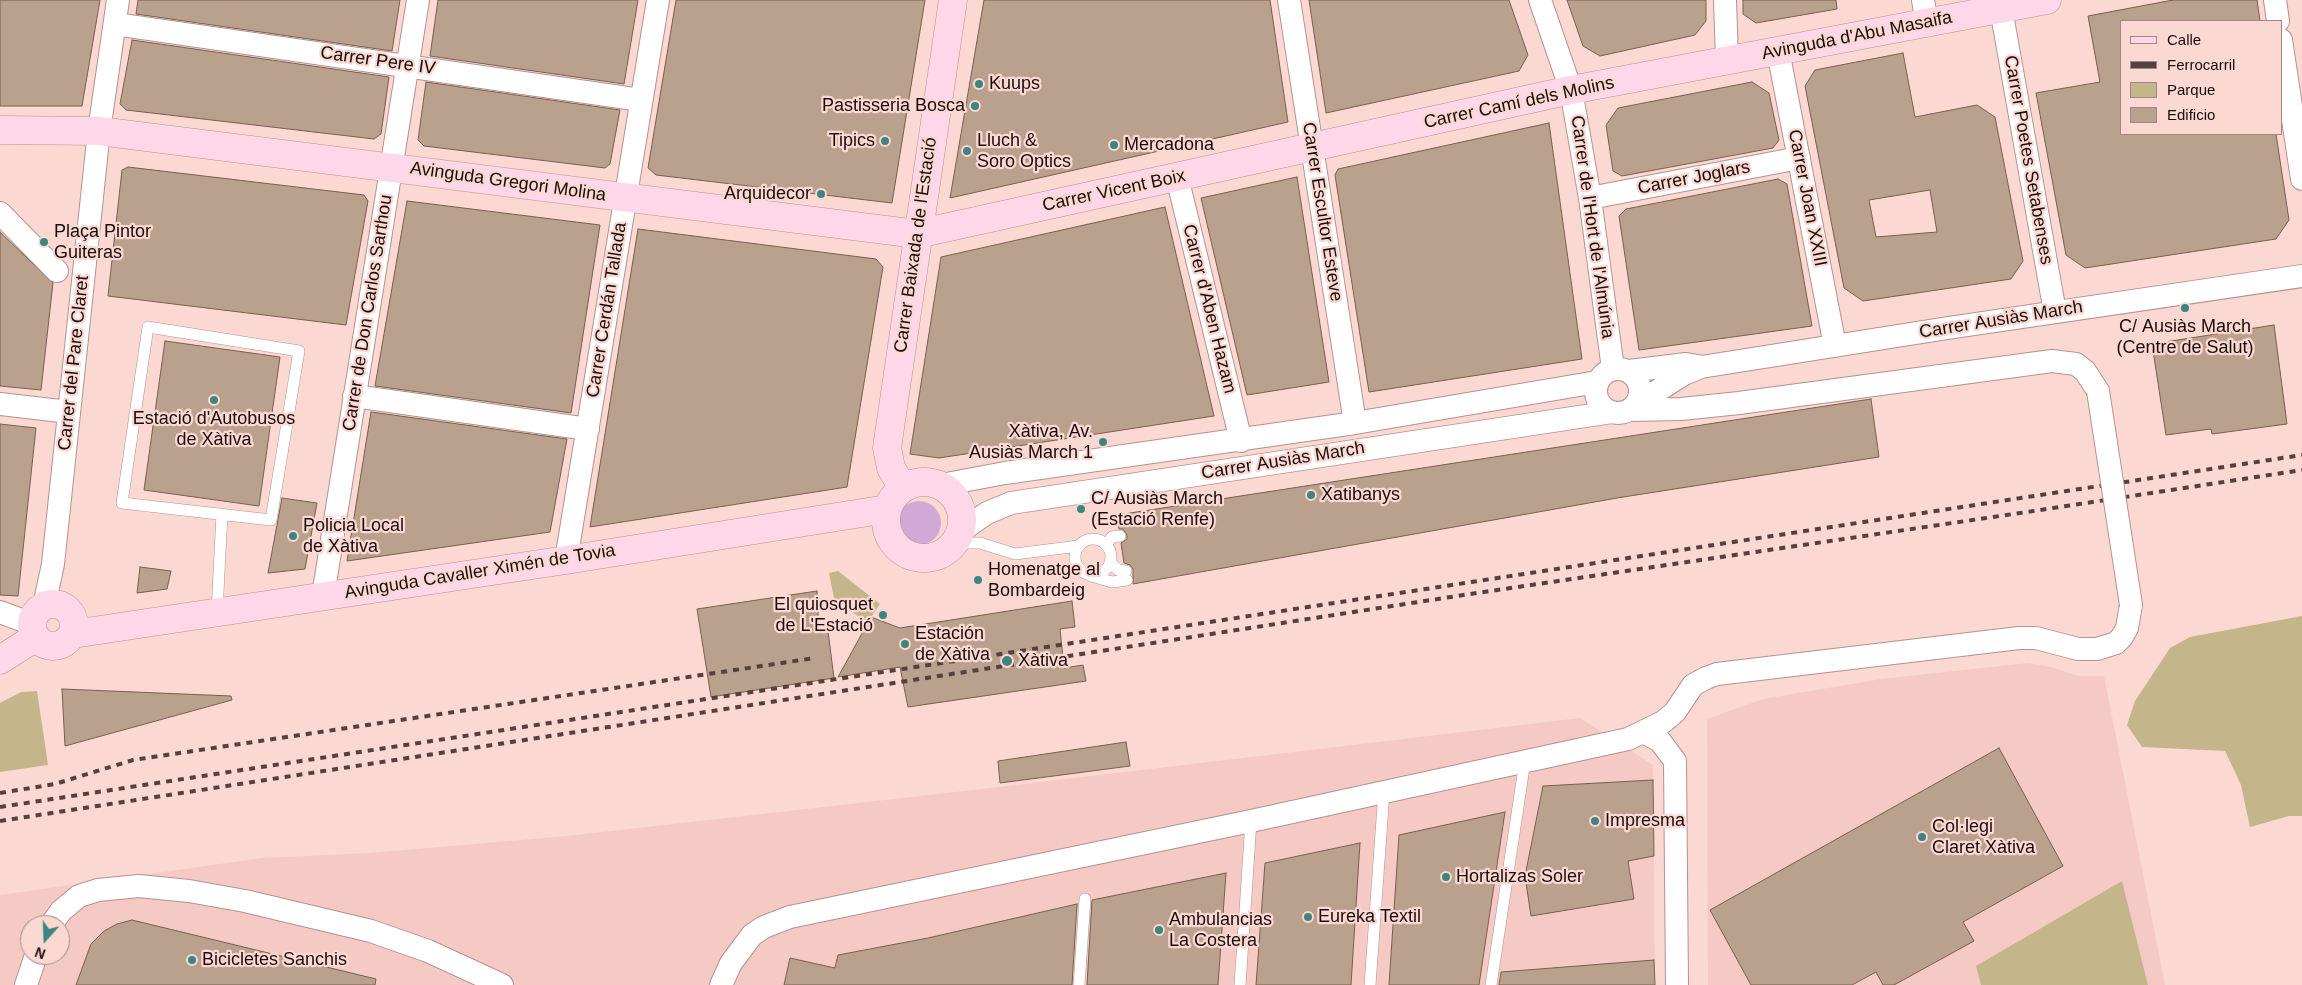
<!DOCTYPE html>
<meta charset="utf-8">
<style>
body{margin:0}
#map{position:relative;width:2302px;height:985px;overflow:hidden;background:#fcd8d2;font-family:Helvetica,sans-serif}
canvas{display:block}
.legend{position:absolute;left:2120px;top:20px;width:162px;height:115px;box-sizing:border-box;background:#fcd8d2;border:1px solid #a18783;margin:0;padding:6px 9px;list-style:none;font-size:15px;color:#190d0c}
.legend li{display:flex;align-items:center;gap:10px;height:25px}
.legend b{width:25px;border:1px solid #a18783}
.north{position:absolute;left:20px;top:915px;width:50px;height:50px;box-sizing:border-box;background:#fcd8d2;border:1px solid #a18783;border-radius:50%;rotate:200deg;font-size:14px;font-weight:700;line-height:20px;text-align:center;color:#190d0c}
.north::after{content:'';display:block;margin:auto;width:18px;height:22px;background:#3d857f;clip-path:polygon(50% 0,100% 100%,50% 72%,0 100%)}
</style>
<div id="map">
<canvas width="2302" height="985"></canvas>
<ul class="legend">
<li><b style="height:6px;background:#fed7e8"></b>Calle</li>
<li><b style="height:6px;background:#54413f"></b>Ferrocarril</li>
<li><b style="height:14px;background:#c4b68a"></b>Parque</li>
<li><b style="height:14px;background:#baa18d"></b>Edificio</li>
</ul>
<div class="north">N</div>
</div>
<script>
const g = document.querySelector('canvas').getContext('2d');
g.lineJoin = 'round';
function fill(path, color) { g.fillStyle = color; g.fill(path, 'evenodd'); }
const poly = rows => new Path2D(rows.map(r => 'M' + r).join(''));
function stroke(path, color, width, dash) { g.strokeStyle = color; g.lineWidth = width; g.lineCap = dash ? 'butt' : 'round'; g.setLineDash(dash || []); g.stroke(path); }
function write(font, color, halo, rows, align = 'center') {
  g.font = font + ' Helvetica,sans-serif'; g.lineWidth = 4.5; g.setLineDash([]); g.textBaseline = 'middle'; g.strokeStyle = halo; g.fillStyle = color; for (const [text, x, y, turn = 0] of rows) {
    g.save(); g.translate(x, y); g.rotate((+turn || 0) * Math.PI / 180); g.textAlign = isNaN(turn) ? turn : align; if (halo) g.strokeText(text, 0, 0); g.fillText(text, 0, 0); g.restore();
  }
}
const built = poly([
 [2028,663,2051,667,2078,676,2104,676,2165,985,1708,985,1707,719,1763,699,1881,679],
 [1580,718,1653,765,1655,985,0,985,0,895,262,858,369,853,567,836,973,790],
 [30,925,60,925,60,955,30,955]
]);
const green = poly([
 [838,571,880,604,867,623,834,598,829,573],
 [2302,616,2302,816,2289,816,2250,827,2241,785,2225,751,2142,747,2127,725,2135,701,2170,648,2190,637],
 [37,691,48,765,0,772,0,703,21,692],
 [2122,881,2148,985,1981,985,1976,966]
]);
const water = poly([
 '897 523a22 22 0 1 1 44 0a22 22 0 1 1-44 0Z'
]);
const building = poly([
 [0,0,100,0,82,106,0,106,0,0],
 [138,0,400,0,392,51,136,14,138,0],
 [438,0,638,0,624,84,430,56,438,0],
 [676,0,925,0,892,203,656,175,648,168,676,0],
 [984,0,1270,0,1288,122,950,198,984,0],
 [1309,0,1509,0,1528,55,1519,71,1326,113,1309,0],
 [1567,0,1706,0,1706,21,1695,35,1600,56,1583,46,1567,0],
 [1743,0,1836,0,1837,9,1756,23,1743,14,1743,0],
 [2173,0,2257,0,2260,21,2121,21,2121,134,2276,134,2289,220,2276,239,2085,268,2066,255,2036,93,2100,82,2088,16,2173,0],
 [132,40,389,77,381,134,374,139,126,110,120,104,132,40],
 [1903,53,1915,117,1977,105,1995,117,2023,261,2011,279,1863,301,1844,288,1805,86,1815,70,1903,53],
 [1930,190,1937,232,1876,237,1869,200,1930,190],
 [426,82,620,110,610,164,605,168,424,146,418,140,426,82],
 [1752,82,1769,93,1779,140,1773,148,1622,176,1613,171,1606,125,1618,108,1752,82],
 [1549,123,1582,359,1369,392,1335,175,1338,169,1549,123],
 [128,167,364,195,368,201,346,325,108,296,122,170,128,167],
 [1297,177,1329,382,1247,395,1201,198,1297,177],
 [1778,179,1787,184,1812,326,1639,350,1619,216,1626,209,1778,179],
 [407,201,600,225,571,413,375,386,407,201],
 [1165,207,1214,416,939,458,910,454,941,257,1165,207],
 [638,229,876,259,883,267,847,487,590,527,638,229],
 [0,232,53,283,41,390,0,386,0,232],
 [2274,325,2287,424,2212,434,2211,429,2166,435,2152,344,2274,325],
 [165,341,280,357,259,506,144,490,165,341],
 [1871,399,1879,457,1617,498,1133,584,1133,569,1130,565,1124,563,1121,543,1127,539,1127,535,1123,529,1119,529,1117,515,1871,399],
 [371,412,567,439,550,532,347,561,371,412],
 [0,424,36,428,18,596,0,595,0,424],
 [282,498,317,503,305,569,268,573,282,498],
 [140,567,171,571,167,589,137,593,140,567],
 [817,591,819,633,828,631,834,678,711,697,697,609,817,591],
 [1072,601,1075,627,1060,629,1064,668,1083,665,1086,681,908,707,900,667,838,677,871,617,900,628,1072,601],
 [62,689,231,696,232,700,65,746,62,689],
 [1126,742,1130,766,1000,783,998,761,1126,742],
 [1999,748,2063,866,1963,922,1974,941,1894,985,1883,985,1876,972,1852,985,1751,985,1710,910,1999,748],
 [1653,780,1654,856,1628,861,1634,899,1531,916,1525,876,1543,786,1653,780],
 [1505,812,1479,985,1389,985,1399,835,1505,812],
 [1360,843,1351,985,1256,985,1265,863,1360,843],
 [1226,873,1218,985,1087,985,1092,900,1226,873],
 [1077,904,1072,985,784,985,790,958,835,968,838,955,928,938,1077,904],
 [132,920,376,979,375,985,76,985,91,944,104,931,117,924,132,920],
 [1654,960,1655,985,1499,985,1501,972,1654,960]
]);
const lane = poly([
 [148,327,299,351,271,520,122,503,148,327],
 '1075 557a18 18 0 1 1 36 0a18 18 0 1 1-36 0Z',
 [955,543,980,543,1015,554,1079,546],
 [1106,545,1112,537,1120,536],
 [1110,562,1118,570,1126,571],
 [1091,576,1112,582,1127,580],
 [217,612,222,514],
 [1079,985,1085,899],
 [1240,985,1251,821],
 [1370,985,1384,792],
 [1491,985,1525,761]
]);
const street = poly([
 [1289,0,1355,423],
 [1540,0,1571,90,1590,198,1613,369],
 [1725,0,1727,61],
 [1923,0,1927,23],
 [2275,0,2278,21],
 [2001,9,2055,312],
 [115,24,641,100],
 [2281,40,2302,179],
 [1778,51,1835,346],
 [1177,177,1241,441],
 [1590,198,1799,158],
 [0,213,57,271],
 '1596 391a22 22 0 1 1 44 0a22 22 0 1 1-44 0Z',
 [1629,371,1686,364,1698,366],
 [354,396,588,429],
 [0,404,69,412],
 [1635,405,1684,374,1701,367,1948,328,2302,276],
 [1630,410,1681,409,1739,403,2052,361,2076,364,2085,371,2098,391],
 [941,485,1005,473,1355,423,1597,382],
 [961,531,987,513,1011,503,1612,412],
 [566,560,658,0],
 [323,596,418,0],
 [44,606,53,564,99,131,118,0],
 [0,612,32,624],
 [1643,732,1660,741,1675,761,1677,985],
 [51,925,61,911,79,896,98,890,139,886,189,891,245,901,371,931,428,951,502,985],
 [26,985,36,955],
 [721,985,731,963,752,935,764,927,790,917,1251,821,1628,739,1663,722,1675,712,1693,685,1706,678,1717,674,2019,638,2036,638,2078,649,2097,649,2116,643,2122,637,2127,628,2131,605]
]);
const secondary = poly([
 [0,130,99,131,917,234,1571,90,2047,0],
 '886 520a38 38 0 1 1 76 0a38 38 0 1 1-76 0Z',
 [903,488,891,468,887,448,953,0],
 '32 625a21 21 0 1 1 42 0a21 21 0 1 1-42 0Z',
 [73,634,566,560,887,509],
 [0,660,36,637]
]);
const rail = poly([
 [0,793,55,784,133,760,815,658],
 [0,807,2302,455],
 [0,821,1470,594,2027,512,2302,470]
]);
const streetBridge = poly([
 [2098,391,2131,605]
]);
const markers = [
 [979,84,5,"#3d857f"],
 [975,106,5,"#3d857f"],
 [885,141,5,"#3d857f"],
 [1114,145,5,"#3d857f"],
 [967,151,5,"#3d857f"],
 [821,194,5,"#3d857f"],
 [44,242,5,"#3d857f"],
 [2185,308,5,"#3d857f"],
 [214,400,5,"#3d857f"],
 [1103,442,5,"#3d857f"],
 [1311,495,5,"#3d857f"],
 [1081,509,5,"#3d857f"],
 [293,536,5,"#3d857f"],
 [978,580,5,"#3d857f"],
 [883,615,5,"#3d857f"],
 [905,644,5,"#3d857f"],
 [1007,661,6,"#3d857f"],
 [1595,821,5,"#3d857f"],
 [1922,837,5,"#3d857f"],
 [1446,877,5,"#3d857f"],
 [1308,917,5,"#3d857f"],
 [1159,930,5,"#3d857f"],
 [192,960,5,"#3d857f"]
];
const streetNames = [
 ["Avinguda d'Abu Masaifa",1857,36,-11],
 ["Carrer Pere IV",378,61,8],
 ["Carrer Camí dels Molins",1519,103,-12],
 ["Carrer Poetes Setabenses",2028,160,80],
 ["Carrer Joglars",1694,178,-11],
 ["Avinguda Gregori Molina",508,182,8],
 ["Carrer Vicent Boix",1114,191,-12],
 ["Carrer Joan XXIII",1807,198,79],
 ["Carrer Escultor Esteve",1322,212,81],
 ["Carrer de l'Hort de l'Almúnia",1592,227,82],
 ["Carrer Baixada de l'Estació",916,245,-82],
 ["Carrer d'Aben Hazam",1209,309,76],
 ["Carrer Cerdán Tallada",607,310,-81],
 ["Carrer de Don Carlos Sarthou",368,313,-81],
 ["Carrer Ausiàs March",2001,320,-9],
 ["Carrer del Pare Claret",74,363,-84],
 ["Carrer Ausiàs March",1283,461,-9],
 ["Avinguda Cavaller Ximén de Tovia",480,572,-9]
];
const poiNames = [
 ["Kuups",989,84],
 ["Pastisseria Bosca",965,106,"right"],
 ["Tipics",875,141,"right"],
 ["Lluch &",977,141],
 ["Soro Optics",977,162],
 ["Mercadona",1124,145],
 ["Arquidecor",811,194,"right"],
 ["Plaça Pintor",54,232],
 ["Guiteras",54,253],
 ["C/ Ausiàs March",2185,327,"center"],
 ["(Centre de Salut)",2185,348,"center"],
 ["Estació d'Autobusos",214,419,"center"],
 ["de Xàtiva",214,440,"center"],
 ["Xàtiva, Av.",1093,432,"right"],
 ["Ausiàs March 1",1093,453,"right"],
 ["Xatibanys",1321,495],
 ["C/ Ausiàs March",1091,499],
 ["(Estació Renfe)",1091,520],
 ["Policia Local",303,526],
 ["de Xàtiva",303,547],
 ["Homenatge al",988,570],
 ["Bombardeig",988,591],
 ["El quiosquet",873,605,"right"],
 ["de L'Estació",873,626,"right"],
 ["Estación",915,634],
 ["de Xàtiva",915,655],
 ["Xàtiva",1018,661],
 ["Impresma",1605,821],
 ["Col·legi",1932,827],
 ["Claret Xàtiva",1932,848],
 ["Hortalizas Soler",1456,877],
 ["Eureka Textil",1318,917],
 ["Ambulancias",1169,920],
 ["La Costera",1169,941],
 ["Bicicletes Sanchis",202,960]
];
fill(built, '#f6cac4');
fill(green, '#c4b68a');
fill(water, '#d1a9d6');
fill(building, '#baa18d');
stroke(building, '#78604e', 1);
stroke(lane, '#b4928e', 12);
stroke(street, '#b4928e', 24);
stroke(secondary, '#b4928e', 29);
stroke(lane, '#fff', 11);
stroke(street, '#fff', 22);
stroke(secondary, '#fed7e8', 28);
stroke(rail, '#54413f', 4, [6, 6]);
stroke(streetBridge, '#b4928e', 24, []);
stroke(streetBridge, '#fff', 22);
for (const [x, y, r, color] of markers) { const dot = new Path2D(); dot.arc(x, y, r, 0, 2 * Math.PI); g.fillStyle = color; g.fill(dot); stroke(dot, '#fcd8d2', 2); }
write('18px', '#190d0c', '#fcd8d2', streetNames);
write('18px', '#190d0c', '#fcd8d2', poiNames, 'left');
</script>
